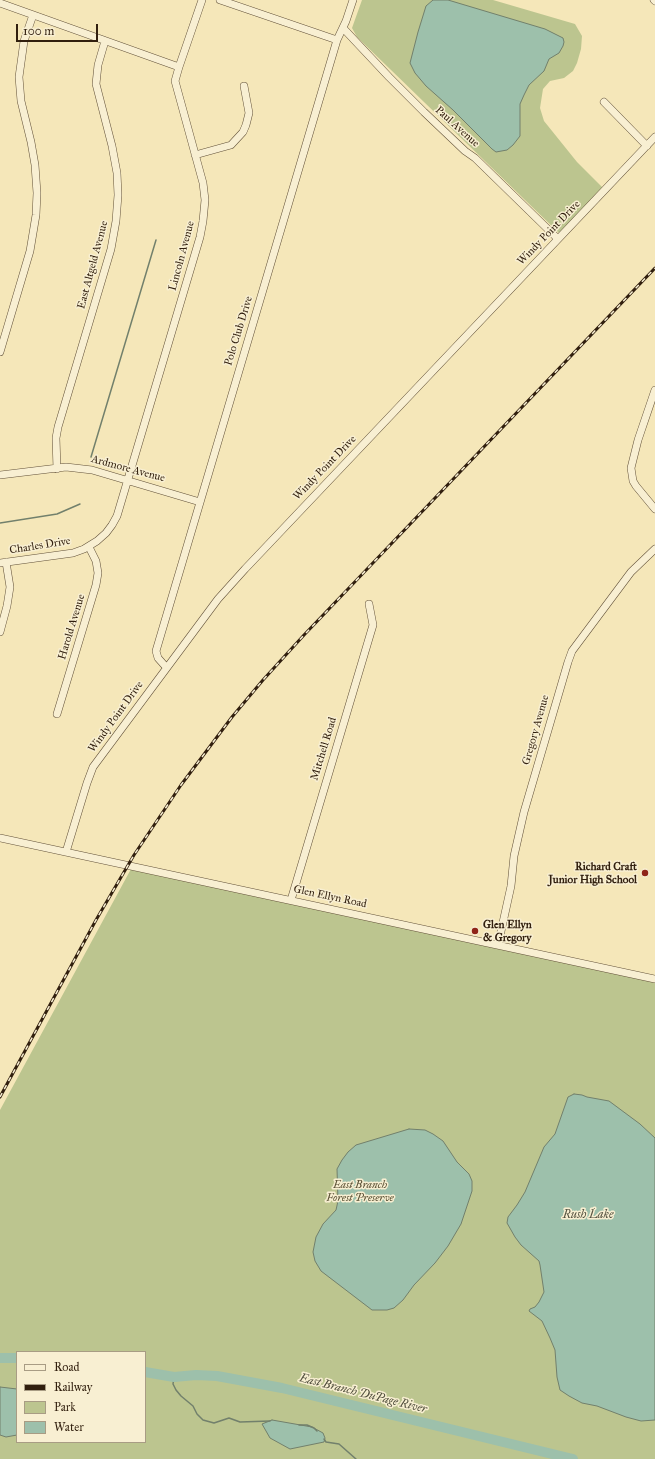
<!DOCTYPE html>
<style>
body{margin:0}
#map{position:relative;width:655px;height:1459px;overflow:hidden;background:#f5e7b9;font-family:"IM FELL Great Primer",serif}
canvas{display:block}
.legend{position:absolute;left:16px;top:1351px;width:130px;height:92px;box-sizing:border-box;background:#f8efd2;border:1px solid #a89c84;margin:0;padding:5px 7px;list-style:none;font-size:12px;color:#311f0e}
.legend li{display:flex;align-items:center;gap:8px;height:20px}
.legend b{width:20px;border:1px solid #a89c84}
.scale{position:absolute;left:16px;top:24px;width:82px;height:18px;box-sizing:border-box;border:2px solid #311f0e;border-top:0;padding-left:5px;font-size:12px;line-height:14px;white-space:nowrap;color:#311f0e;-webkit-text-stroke:3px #f8efd2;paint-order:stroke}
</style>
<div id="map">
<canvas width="655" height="1459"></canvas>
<ul class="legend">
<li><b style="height:5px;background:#f8efd2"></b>Road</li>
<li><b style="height:5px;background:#311f0e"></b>Railway</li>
<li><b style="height:11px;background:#bcc58f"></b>Park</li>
<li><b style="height:11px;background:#9dc0ab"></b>Water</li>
</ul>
<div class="scale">100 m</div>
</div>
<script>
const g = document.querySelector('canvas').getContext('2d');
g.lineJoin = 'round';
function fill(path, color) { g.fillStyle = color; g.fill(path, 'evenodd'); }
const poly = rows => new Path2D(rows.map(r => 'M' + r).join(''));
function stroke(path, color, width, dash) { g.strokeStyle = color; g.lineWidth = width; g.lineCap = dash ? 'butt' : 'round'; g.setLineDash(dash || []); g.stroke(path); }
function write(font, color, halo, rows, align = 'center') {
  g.font = font + ' "IM FELL Great Primer",serif'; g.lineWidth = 3; g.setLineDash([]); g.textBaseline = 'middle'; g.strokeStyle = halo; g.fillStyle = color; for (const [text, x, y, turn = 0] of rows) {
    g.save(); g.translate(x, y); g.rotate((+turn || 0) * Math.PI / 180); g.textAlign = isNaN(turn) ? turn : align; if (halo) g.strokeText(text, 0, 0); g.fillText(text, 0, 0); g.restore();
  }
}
const green = poly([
 [362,0,493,0,575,24,582,36,581,49,577,63,573,71,564,78,550,81,543,89,540,108,544,121,577,162,605,190,559,233,357,37,352,28],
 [131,869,655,982,655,1459,0,1459,0,1110],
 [17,1352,145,1352,145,1442,17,1442]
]);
const water = poly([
 [433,0,448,0,545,29,563,38,564,42,563,46,559,53,549,59,544,71,529,85,524,95,520,104,520,136,513,145,507,150,496,152,492,149,453,110,426,86,415,73,410,63,418,32,426,6,433,0],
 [574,1094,582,1095,587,1097,609,1101,640,1124,655,1138,655,1420,641,1421,626,1417,597,1406,582,1403,569,1396,560,1390,557,1377,555,1350,550,1338,542,1321,529,1311,530,1309,535,1307,539,1302,544,1292,540,1265,539,1261,521,1245,515,1237,507,1223,508,1217,517,1205,525,1192,544,1147,555,1134,568,1097,574,1094],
 [409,1129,425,1130,433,1134,443,1141,457,1162,469,1174,472,1181,472,1191,461,1224,448,1246,435,1263,414,1285,403,1300,394,1308,387,1310,372,1310,321,1271,315,1261,313,1252,316,1237,323,1224,336,1210,338,1201,337,1169,342,1160,348,1152,356,1145,409,1129],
 [0,1387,17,1389,17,1435,6,1437,0,1435,0,1387],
 [272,1420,312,1427,323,1433,325,1438,324,1442,290,1449,270,1438,262,1424,272,1420]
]);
const stream = poly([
 [91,457,156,240],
 [0,523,57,514,80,504],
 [174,1377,173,1384,176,1390,181,1396,193,1406,197,1414,203,1420,214,1423,229,1418,240,1422,270,1421],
 [299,1425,307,1425,314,1428,317,1431],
 [324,1439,326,1442,339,1444,356,1459]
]);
const river = poly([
 [0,1358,17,1358],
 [145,1372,174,1377,196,1375,217,1376,282,1388,573,1459]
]);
const minor = poly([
 [220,0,337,40],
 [654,0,655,1],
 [0,3,179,67],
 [343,28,389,77,424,112,465,151,475,158,558,239],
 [604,102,647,146],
 [195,155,231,145,243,132,246,125,249,113,244,86],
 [0,352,30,251,36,215,37,193,35,165,31,142,21,101,19,77,24,41,33,15],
 [655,390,638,440,631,468,633,481,636,486,655,509],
 [57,469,56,438,58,427,111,249,116,221,118,195,117,173,112,146,96,84,98,65,105,41],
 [0,475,66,467,92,470,200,502],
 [0,563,73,553,84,549,97,541,106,533,112,525,117,516,200,237,203,221,205,200,203,183,175,81,179,67,202,0],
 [0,632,7,606,10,587,6,562],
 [166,667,158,658,156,651,337,40,346,21,353,0],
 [57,714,96,585,98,573,96,561,89,547],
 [0,838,655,979],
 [66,852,87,783,93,767,218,599,245,569,655,137],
 [291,900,373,625,369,604],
 [498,945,511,886,514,856,524,812,568,662,572,651,631,572,655,549]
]);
const rail = poly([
 [0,1097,96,920,134,855,181,785,232,717,263,680,304,635,655,268]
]);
const markers = [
 [645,873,4,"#8f2418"],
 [475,931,4,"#8f2418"]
];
const streetNames = [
 ["Paul Avenue",457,127,42],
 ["Windy Point Drive",549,233,-46],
 ["Lincoln Avenue",182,256,-75],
 ["East Altgeld Avenue",93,265,-75],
 ["Polo Club Drive",239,331,-73],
 ["Windy Point Drive",325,468,-46],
 ["Ardmore Avenue",128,469,15],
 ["Charles Drive",40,546,-9],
 ["Harold Avenue",72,627,-73],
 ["Windy Point Drive",116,717,-54],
 ["Gregory Avenue",536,730,-74],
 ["Mitchell Road",324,749,-73],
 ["Glen Ellyn Road",330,897,12]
];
const poiNames = [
 ["Richard Craft",637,867],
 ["Junior High School",637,880],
 ["Glen Ellyn",483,925,"left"],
 ["& Gregory",483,938,"left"]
];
const parkNames = [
 ["East Branch",360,1185],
 ["Forest Preserve",360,1198]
];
const waterNames = [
 ["Rush Lake",588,1215],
 ["East Branch DuPage River",363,1394,14]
];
fill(green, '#bcc58f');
fill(water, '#9dc0ab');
stroke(water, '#72806c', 1);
stroke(stream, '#72806c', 1.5);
stroke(river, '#9dc0ab', 10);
stroke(minor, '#625139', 8);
stroke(minor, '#f8efd2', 7);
stroke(rail, '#311f0e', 3);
stroke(rail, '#f8efd2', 1.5, [4.5]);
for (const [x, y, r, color] of markers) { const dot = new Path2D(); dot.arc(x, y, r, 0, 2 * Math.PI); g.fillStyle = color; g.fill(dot); stroke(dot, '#f8efd2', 1.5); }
write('11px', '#311f0e', '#f8efd2', streetNames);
write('bold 11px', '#311f0e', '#f8efd2', poiNames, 'right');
write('italic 11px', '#5b5135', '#f8efd2', parkNames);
write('italic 12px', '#514f3d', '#f8efd2', waterNames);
</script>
